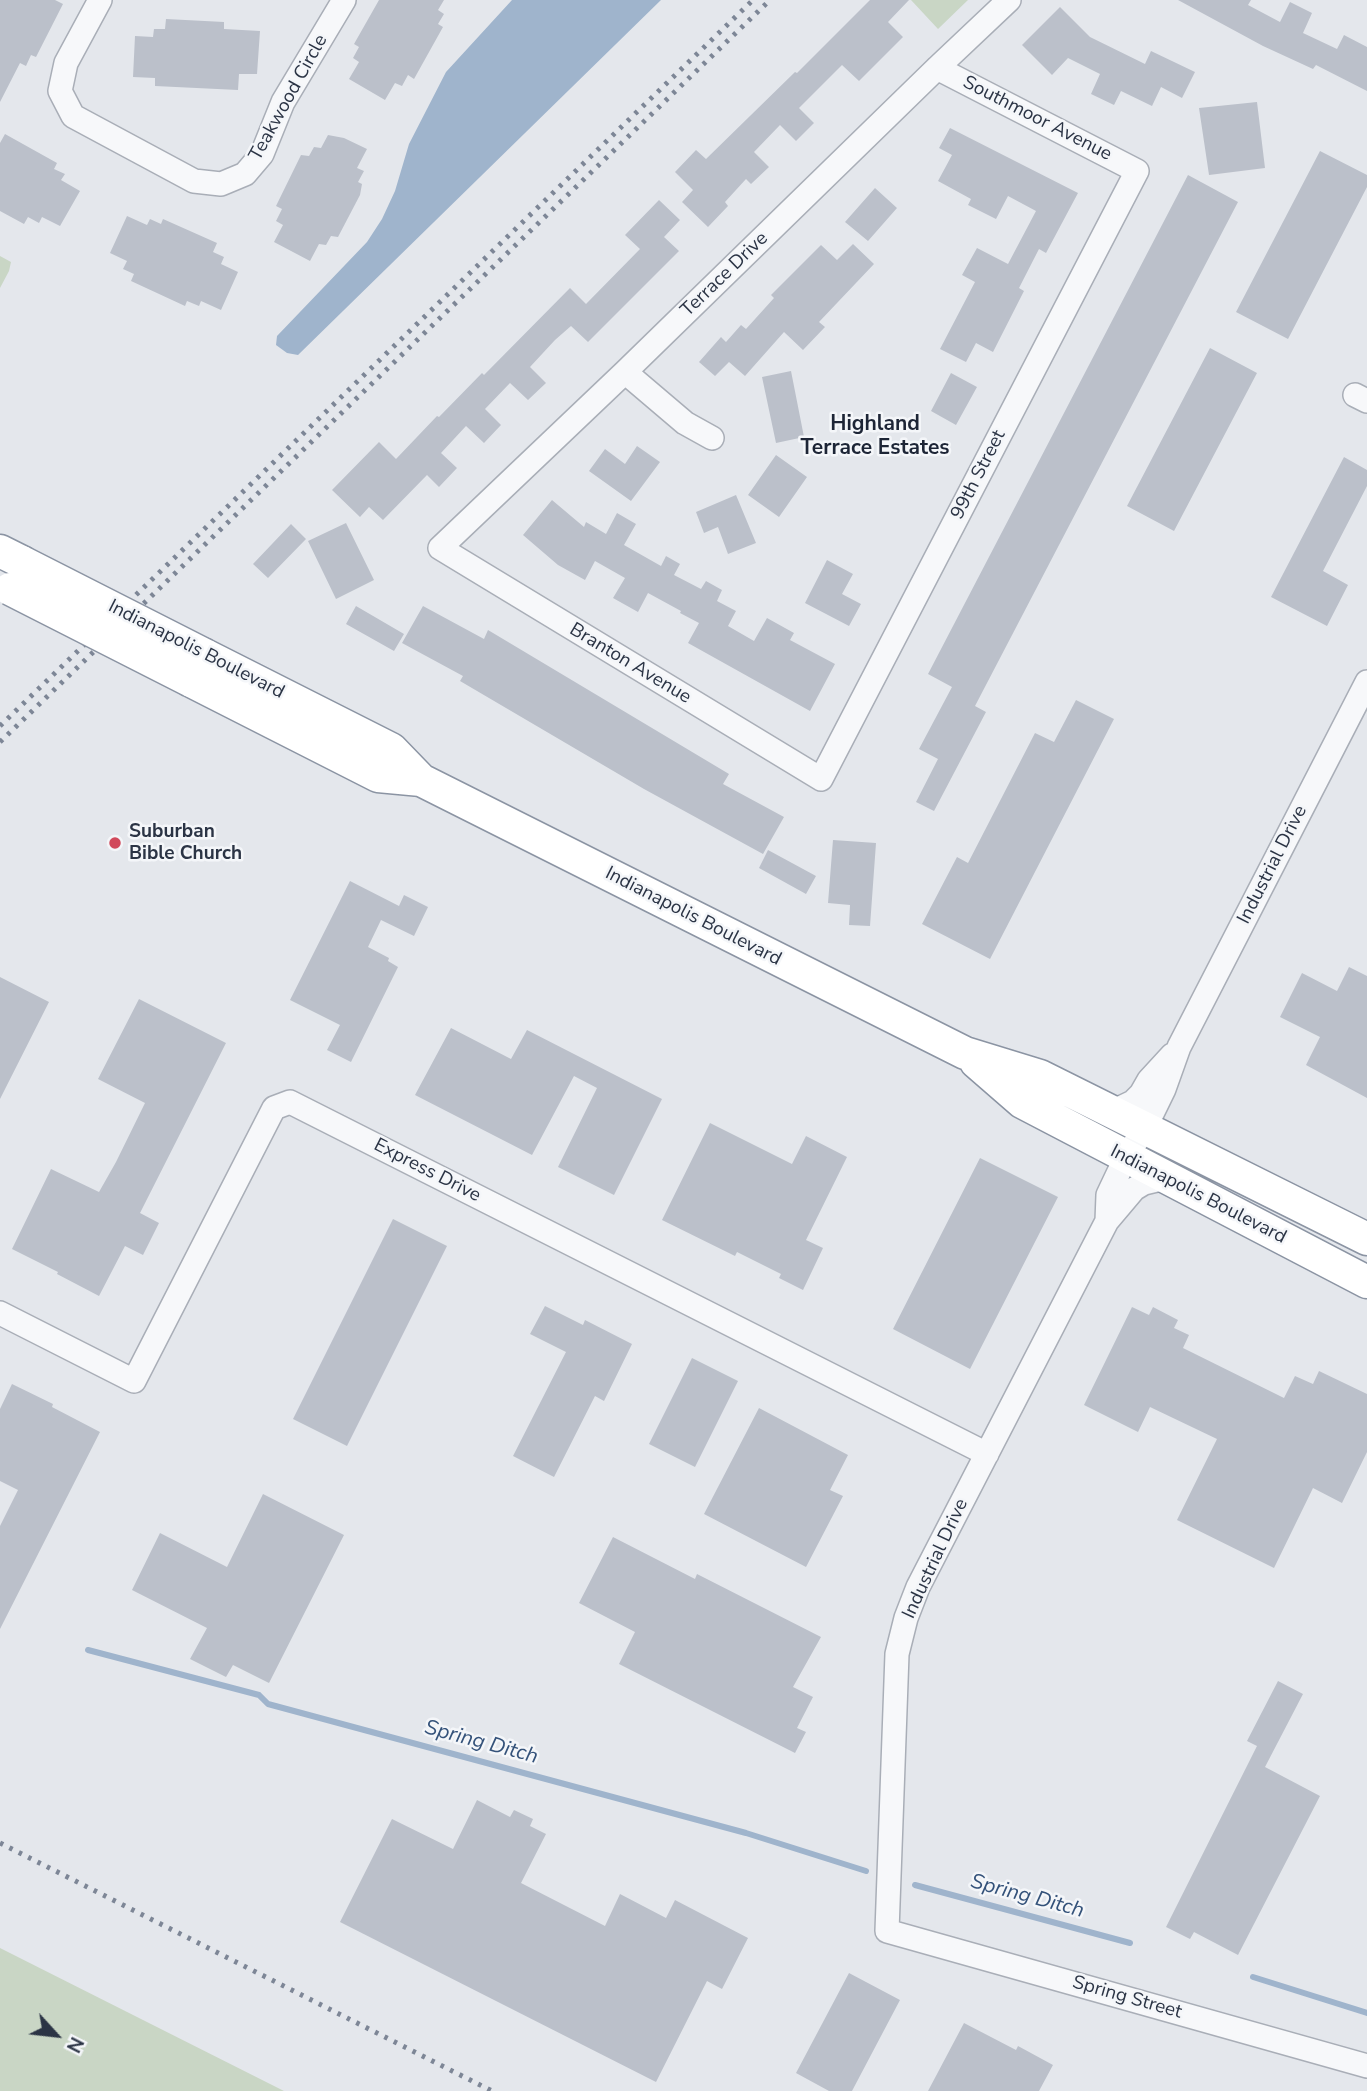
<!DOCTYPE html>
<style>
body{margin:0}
#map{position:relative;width:1367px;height:2091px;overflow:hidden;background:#e4e7ec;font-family:"Nunito Sans",sans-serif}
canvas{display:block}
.north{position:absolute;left:21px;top:2000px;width:70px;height:70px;-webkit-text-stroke:5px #f4f6f9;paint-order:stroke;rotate:117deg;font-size:19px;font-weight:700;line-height:28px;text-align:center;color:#2b3445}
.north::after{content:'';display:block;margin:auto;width:24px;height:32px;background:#2b3445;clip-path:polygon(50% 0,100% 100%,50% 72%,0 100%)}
</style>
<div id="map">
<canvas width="1367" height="2091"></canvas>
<div class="north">N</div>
</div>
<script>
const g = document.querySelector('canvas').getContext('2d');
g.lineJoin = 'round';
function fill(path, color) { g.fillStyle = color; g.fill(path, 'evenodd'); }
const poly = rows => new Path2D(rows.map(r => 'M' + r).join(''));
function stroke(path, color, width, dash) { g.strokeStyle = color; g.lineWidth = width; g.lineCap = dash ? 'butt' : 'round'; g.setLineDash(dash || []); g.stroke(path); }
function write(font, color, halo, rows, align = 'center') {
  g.font = font + ' "Nunito Sans",sans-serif'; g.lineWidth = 5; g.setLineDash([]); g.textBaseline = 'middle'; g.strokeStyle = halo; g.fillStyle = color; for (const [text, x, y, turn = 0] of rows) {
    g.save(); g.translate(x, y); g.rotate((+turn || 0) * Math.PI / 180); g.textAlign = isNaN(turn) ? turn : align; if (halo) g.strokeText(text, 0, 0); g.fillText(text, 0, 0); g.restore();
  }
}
const green = poly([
 [911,0,968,0,938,29],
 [0,256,11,262,9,271,0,288],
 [0,1948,284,2091,0,2091]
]);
const water = poly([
 [512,0,661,0,298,355,287,353,276,345,277,336,367,242,382,219,395,191,409,144,446,72]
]);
const stream = poly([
 [88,1650,259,1695,268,1704,746,1833,866,1871],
 [915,1885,1130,1943],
 [1253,1977,1367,2013]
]);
const building = poly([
 [0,0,55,0,63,4,36,57,31,55,26,66,20,63,0,102],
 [379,0,444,0,438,10,444,14,438,24,443,27,414,79,408,75,402,86,395,83,385,100,349,79,359,62,353,58,359,47,354,44],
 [870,0,909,0,888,22,903,37,859,81,842,65,799,108,814,123,796,141,780,125,754,152,769,167,751,184,746,179,725,202,728,206,708,227,682,202,693,190,675,172,696,150,706,159,795,72,797,73],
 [1178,0,1251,0,1248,5,1280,22,1290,2,1312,13,1303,33,1337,49,1344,35,1367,47,1367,91,1316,65,1313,69,1263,46],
 [1060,7,1090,37,1145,64,1151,51,1195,72,1182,98,1161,87,1152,106,1121,91,1114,105,1091,94,1100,74,1068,58,1052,75,1022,45],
 [166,19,224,22,224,29,260,31,257,74,239,74,238,90,155,86,155,78,133,77,135,36,153,37,154,29,165,29],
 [1257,102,1265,168,1209,175,1199,108],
 [950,128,1078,193,1046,253,1039,249,1019,288,1024,291,993,352,976,343,966,362,940,349,975,282,962,275,977,248,1008,264,1036,211,1008,196,996,219,968,205,971,199,938,181,952,155,939,148],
 [5,134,57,163,54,169,65,174,61,180,80,191,60,226,42,217,39,223,28,217,24,224,0,211,0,143],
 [328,135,344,138,367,149,357,168,364,171,358,182,362,184,360,195,338,237,331,236,326,245,319,244,310,261,274,242,283,225,276,221,282,209,276,206,301,155,309,156,314,147,321,148],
 [1320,151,1367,175,1367,187,1288,339,1236,312],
 [1188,175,1238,202,975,706,986,712,934,811,916,802,938,759,919,749,952,687,928,674],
 [875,188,897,208,868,241,845,222],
 [659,200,680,220,664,237,679,251,588,342,571,326,555,340,530,367,546,383,528,400,510,383,485,409,501,425,484,443,466,426,441,453,457,468,439,487,427,475,383,520,369,507,360,517,332,490,379,442,396,459,437,416,439,417,482,373,484,375,570,288,586,304,640,249,625,235],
 [127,216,147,225,150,219,161,224,163,219,217,243,213,252,224,257,221,264,238,272,221,310,201,301,199,306,187,301,185,306,131,281,134,274,123,269,127,261,110,253],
 [853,244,874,264,819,322,825,327,803,350,784,332,745,376,729,362,715,376,699,362,721,337,726,342,741,325,746,329,774,298,771,295,821,245,837,260],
 [1210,348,1257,373,1174,531,1127,506],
 [791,371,804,437,776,443,762,377],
 [951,373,977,387,956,425,931,411],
 [637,446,660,462,631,501,589,471,605,449,625,464],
 [776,455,807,477,779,517,748,495],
 [1344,457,1367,470,1367,486,1323,571,1348,585,1327,626,1271,597],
 [736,495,756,543,728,554,718,527,704,533,696,512],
 [552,500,584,527,586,522,606,534,617,513,636,524,624,545,661,566,666,556,680,564,674,575,701,589,706,581,722,590,717,601,736,611,728,626,754,641,767,618,794,633,790,640,835,664,810,711,688,643,699,623,680,613,681,611,648,593,638,612,613,598,625,578,595,561,585,580,558,565,523,535],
 [346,523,374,580,336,599,308,541],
 [291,524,306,539,268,578,253,564],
 [827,560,853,574,842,594,861,604,849,626,805,603],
 [356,606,404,634,394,651,346,624],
 [423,606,484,639,488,630,729,774,723,784,784,817,763,854,644,789,460,681,463,676,402,643],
 [1076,700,1114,719,990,959,922,924,957,857,968,863,1035,733,1054,742],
 [833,840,876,843,870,926,849,925,850,905,828,903],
 [768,850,816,876,806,894,759,868],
 [350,881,399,906,404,895,428,907,414,936,381,920,368,947,389,958,388,961,398,967,351,1062,327,1050,340,1025,290,1000],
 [1349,967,1367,976,1367,1098,1306,1065,1320,1037,1280,1017,1302,973,1337,991],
 [0,977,49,1002,0,1099],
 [139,999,226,1043,140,1213,159,1223,143,1255,125,1246,99,1296,57,1274,58,1272,12,1249,51,1169,99,1192,116,1162,145,1103,98,1079],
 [451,1028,511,1059,527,1030,662,1099,614,1195,558,1167,597,1088,574,1076,532,1155,415,1095],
 [710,1123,792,1164,806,1136,847,1157,806,1240,823,1248,803,1290,779,1278,781,1274,737,1252,735,1256,662,1220],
 [980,1158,1058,1197,970,1369,893,1329],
 [393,1219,447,1246,347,1446,293,1419],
 [545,1306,583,1325,585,1320,632,1344,604,1401,595,1396,554,1477,513,1456,566,1352,530,1334],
 [1132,1307,1149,1315,1153,1307,1178,1320,1174,1328,1189,1335,1183,1348,1284,1398,1295,1376,1313,1384,1319,1371,1367,1394,1367,1452,1342,1503,1313,1488,1274,1568,1177,1520,1217,1439,1150,1407,1138,1432,1084,1405],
 [692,1358,738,1381,695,1467,649,1444],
 [12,1384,53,1404,52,1407,100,1432,0,1629,0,1526,18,1490,0,1481,0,1409],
 [759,1408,848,1455,830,1490,843,1496,806,1567,704,1514],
 [263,1494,344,1535,269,1683,233,1665,226,1677,190,1659,207,1628,132,1590,160,1533,227,1567],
 [613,1537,695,1579,697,1574,821,1637,793,1687,813,1697,797,1728,806,1732,795,1753,619,1664,635,1632,579,1603],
 [1278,1681,1303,1694,1265,1767,1320,1796,1238,1955,1194,1932,1190,1939,1166,1927,1257,1746,1247,1741],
 [477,1800,510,1817,514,1810,533,1819,530,1826,546,1834,521,1883,605,1926,620,1894,666,1918,675,1900,748,1938,722,1989,707,1981,656,2082,340,1922,392,1819,453,1849],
 [849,1973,900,2000,852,2091,829,2091,796,2073],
 [964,2023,1016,2050,1018,2046,1053,2065,1039,2091,928,2091]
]);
const minor = poly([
 [100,0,66,63,60,91,73,116,194,181,221,184,245,174,262,154,283,102,344,0],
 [937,68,1137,171,821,779,440,548,625,372,937,68,1009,0],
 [625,372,685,423,712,438],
 [1355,395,1367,401],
 [1112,1112,1133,1102,1141,1094,1149,1080,1172,1055],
 [1165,1178,1144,1183,1134,1189,1107,1221,918,1587,906,1618,897,1654,887,1931,1367,2066],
 [1107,1221,1108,1195,1126,1157,1145,1128,1164,1089,1179,1047,1367,682],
 [0,1313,134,1381,274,1108,290,1102,987,1454]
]);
const highway = poly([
 [0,551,22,562],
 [205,655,391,749,421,780,965,1053,1040,1076,1367,1239],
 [191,681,378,776,421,780],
 [976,1062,1022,1102,1367,1282]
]);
const rail = poly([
 [0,726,753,0],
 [0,742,770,0],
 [0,1843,492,2091]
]);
const highwayBridge = poly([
 [22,562,205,655],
 [10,589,191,681]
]);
const markers = [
 [115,843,7,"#d1495b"]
];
const streetNames = [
 ["Teakwood Circle",289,98,-61],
 ["Southmoor Avenue",1037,119,27],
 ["Terrace Drive",725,275,-44],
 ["99th Street",979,475,-63],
 ["Indianapolis Boulevard",196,650,27],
 ["Branton Avenue",630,664,31],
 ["Industrial Drive",1273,865,-63],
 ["Indianapolis Boulevard",693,917,27],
 ["Express Drive",427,1171,27],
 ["Indianapolis Boulevard",1198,1195,27],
 ["Industrial Drive",936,1559,-65],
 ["Spring Street",1127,1998,16]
];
const poiNames = [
 ["Suburban",129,832],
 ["Bible Church",129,854]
];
const neighbourhoodNames = [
 ["Highland",875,425],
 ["Terrace Estates",875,449]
];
const waterNames = [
 ["Spring Ditch",481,1743,15],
 ["Spring Ditch",1027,1897,15]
];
fill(green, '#c9d6c5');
fill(water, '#9fb4cc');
stroke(stream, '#9fb4cc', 6);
fill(building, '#bbc0ca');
stroke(minor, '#a9aeb7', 26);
stroke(highway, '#8b94a3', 35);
stroke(minor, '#f7f8fa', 23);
stroke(highway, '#fff', 32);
stroke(rail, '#7d8696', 5, [3.5, 7]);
stroke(highwayBridge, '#8b94a3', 35, []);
stroke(highwayBridge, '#fff', 32);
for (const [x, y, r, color] of markers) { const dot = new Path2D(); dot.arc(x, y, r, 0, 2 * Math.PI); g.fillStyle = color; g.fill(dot); stroke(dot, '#f4f6f9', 2.5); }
write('19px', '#2b3445', '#f4f6f9', streetNames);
write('bold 19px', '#2b3445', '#f4f6f9', poiNames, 'left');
write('bold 21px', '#1d2536', '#f4f6f9', neighbourhoodNames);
write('italic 21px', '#34527a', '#f4f6f9', waterNames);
</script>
